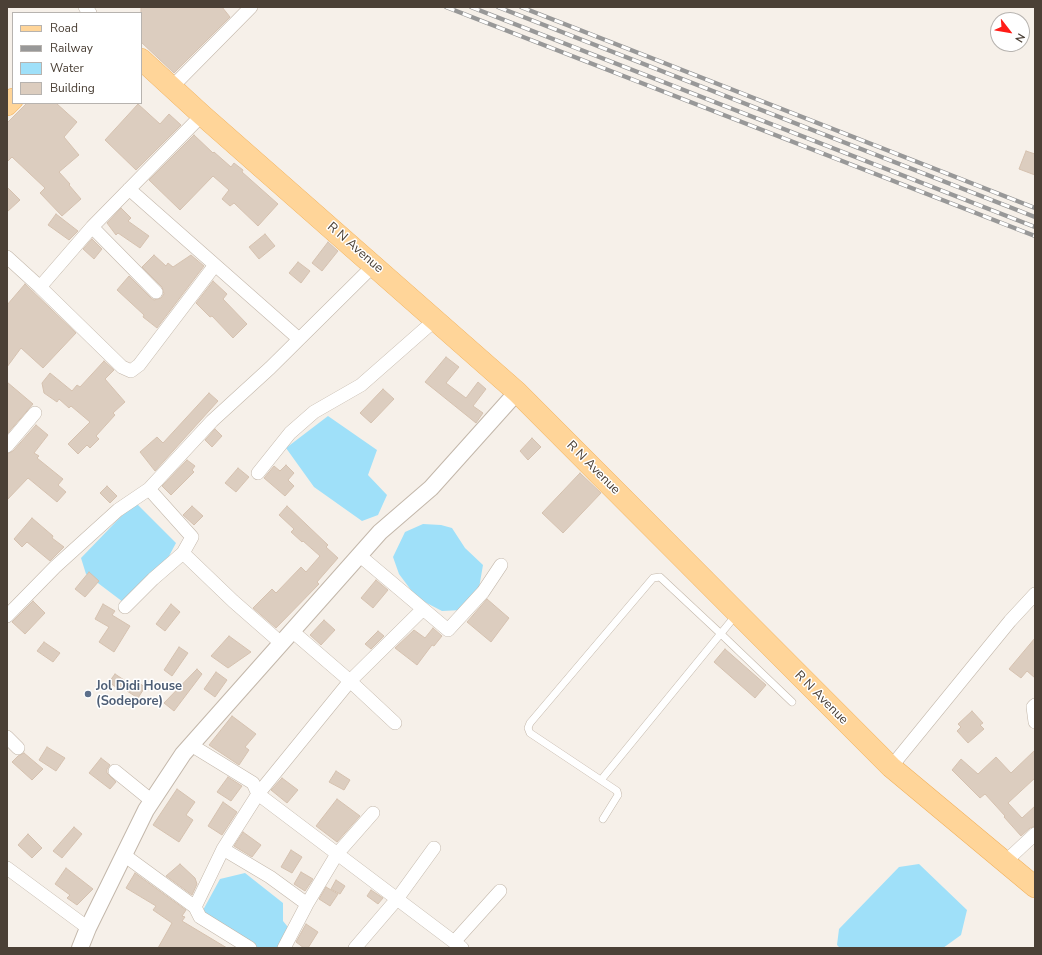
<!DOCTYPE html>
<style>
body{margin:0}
#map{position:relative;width:1042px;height:955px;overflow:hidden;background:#f6f0e9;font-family:"Nunito Sans",sans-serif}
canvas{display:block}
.frame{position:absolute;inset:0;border:8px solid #4b4036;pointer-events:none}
.legend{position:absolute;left:12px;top:12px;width:130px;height:92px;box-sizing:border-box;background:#fff;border:1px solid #b7b3af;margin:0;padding:5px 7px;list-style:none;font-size:12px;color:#4b4036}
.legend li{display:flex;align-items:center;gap:8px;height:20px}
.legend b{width:20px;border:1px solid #b7b3af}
.north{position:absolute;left:990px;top:12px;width:40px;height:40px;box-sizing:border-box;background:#fff;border:1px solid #b7b3af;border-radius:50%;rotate:121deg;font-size:11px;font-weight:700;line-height:16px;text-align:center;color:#4b4036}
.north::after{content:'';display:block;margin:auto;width:14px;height:18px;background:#ff1c17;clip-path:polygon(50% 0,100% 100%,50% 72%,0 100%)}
</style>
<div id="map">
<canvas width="1042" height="955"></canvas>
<div class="frame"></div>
<ul class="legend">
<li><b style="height:5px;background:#ffd599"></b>Road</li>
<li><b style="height:5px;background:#989898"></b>Railway</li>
<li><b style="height:11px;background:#9fe0f9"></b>Water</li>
<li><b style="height:11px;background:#dccdbf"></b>Building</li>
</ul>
<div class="north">N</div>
</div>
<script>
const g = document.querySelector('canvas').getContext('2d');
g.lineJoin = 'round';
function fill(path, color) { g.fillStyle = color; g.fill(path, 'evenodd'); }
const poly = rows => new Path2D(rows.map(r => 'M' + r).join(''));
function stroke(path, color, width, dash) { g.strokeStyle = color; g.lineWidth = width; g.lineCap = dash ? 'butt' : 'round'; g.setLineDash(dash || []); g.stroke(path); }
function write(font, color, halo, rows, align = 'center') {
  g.font = font + ' "Nunito Sans",sans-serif'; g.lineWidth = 3; g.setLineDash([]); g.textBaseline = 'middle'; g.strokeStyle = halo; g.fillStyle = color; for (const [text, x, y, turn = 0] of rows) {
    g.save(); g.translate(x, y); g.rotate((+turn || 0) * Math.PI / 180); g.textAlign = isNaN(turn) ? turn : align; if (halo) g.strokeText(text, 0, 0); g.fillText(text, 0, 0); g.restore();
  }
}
const water = poly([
 [328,416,377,450,368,475,387,495,378,515,362,521,314,487,286,448],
 [135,502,176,543,154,584,123,602,86,574,81,558],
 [423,524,441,525,452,528,465,548,483,565,479,588,462,610,442,611,417,598,399,574,393,557,405,532],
 [919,864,967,910,961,935,943,948,840,948,837,945,839,929,899,867],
 [245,873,283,903,283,921,292,932,283,948,247,948,202,912,220,879]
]);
const building = poly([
 [141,7,222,7,230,17,174,73,141,42,141,7],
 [27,103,56,103,77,122,64,137,79,155,59,172,70,184,69,185,81,199,62,216,40,193,45,188,12,157,7,162,7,123,27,103],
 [138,104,160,124,169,114,181,125,136,170,105,140,138,104],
 [194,135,213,153,214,152,231,167,234,163,243,170,242,172,278,204,258,226,234,203,230,206,222,199,229,190,213,176,180,210,149,180,194,135],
 [1026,151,1035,154,1035,175,1019,169,1026,151],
 [7,187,20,200,7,212,7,187],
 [121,208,131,218,128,221,149,236,140,248,118,233,116,235,107,223,121,208],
 [56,214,78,231,69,240,48,225,56,214],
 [265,234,275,246,259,259,249,247,265,234],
 [92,239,102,249,94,259,83,249,92,239],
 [328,242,338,251,322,271,312,263,328,242],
 [154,255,166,266,168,263,173,267,191,255,204,266,157,328,143,317,144,315,117,290,129,276,151,298,154,300,161,298,164,294,162,287,142,267,154,255],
 [298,262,310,271,301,283,289,273,298,262],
 [213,281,227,294,223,299,247,324,233,338,212,316,210,317,196,303,213,281],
 [25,284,76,333,43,368,21,348,7,367,7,305,25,284],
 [446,357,459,367,446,383,466,398,478,382,486,389,473,406,483,413,476,423,425,382,446,357],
 [104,361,114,370,105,379,125,402,113,413,115,415,96,436,99,439,90,448,87,445,78,454,68,444,90,422,71,406,69,408,59,399,57,402,44,393,42,383,50,373,72,391,77,385,80,387,104,361],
 [7,382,33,404,7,434,7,382],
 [383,389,394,399,371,423,360,413,383,389],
 [209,393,218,401,155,471,140,452,157,437,163,443,209,393],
 [36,425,48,435,34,453,39,456,37,458,63,479,58,485,66,492,57,502,28,478,7,500,7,454,13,451,36,425],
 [215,429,222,436,212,447,205,440,215,429],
 [532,438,541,447,528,460,520,451,532,438],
 [187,460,195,466,192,470,194,472,171,495,162,486,187,460],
 [286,465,294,473,288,480,294,486,285,496,264,478,274,466,280,471,286,465],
 [238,468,249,477,236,492,225,483,238,468],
 [580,473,601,493,563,533,542,513,580,473],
 [107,486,117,496,110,503,100,493,107,486],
 [192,506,203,516,194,525,183,515,192,506],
 [287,506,328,545,326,547,338,558,317,582,319,584,276,628,253,608,272,589,276,593,301,567,306,572,320,556,303,541,302,542,291,532,294,529,279,515,287,506],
 [32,518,53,536,52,538,64,547,50,561,27,542,22,547,14,539,32,518],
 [89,572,99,581,85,597,75,589,89,572],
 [376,580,388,590,373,608,361,598,376,580],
 [487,599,509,618,491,642,467,622,487,599],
 [33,601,45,613,25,634,12,622,33,601],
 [103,604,115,611,112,615,130,626,114,652,99,642,109,627,95,619,103,604],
 [171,604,180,612,165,631,156,624,171,604],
 [324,620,335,630,321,645,310,635,324,620],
 [433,628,442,636,434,646,432,645,417,665,395,648,414,630,425,638,433,628],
 [378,631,384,636,371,649,365,644,378,631],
 [229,636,251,652,228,668,211,656,229,636],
 [1035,638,1035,678,1027,671,1021,678,1009,669,1035,638],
 [44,642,60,653,53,662,37,651,44,642],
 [179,647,188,653,172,676,164,670,179,647],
 [725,649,766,685,755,698,714,662,725,649],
 [197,669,202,674,174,711,164,703,197,669],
 [216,672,227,680,215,697,204,689,216,672],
 [115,674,127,682,121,691,109,682,115,674],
 [134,680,145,687,138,698,127,691,134,680],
 [972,711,983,723,980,725,984,729,968,743,957,731,961,727,958,724,972,711],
 [232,716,256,734,245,747,249,750,239,765,209,745,232,716],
 [47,747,65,758,56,771,39,760,47,747],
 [1035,750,1035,778,1008,803,1022,818,1035,806,1035,826,1030,828,1021,836,1004,817,1005,816,985,794,980,798,952,770,961,759,978,774,996,757,1011,773,1035,750],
 [24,753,43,769,32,780,12,762,18,756,24,753],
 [101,758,110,765,107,769,107,773,116,782,110,789,89,773,101,758],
 [336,771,350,780,344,790,329,782,336,771],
 [228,777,242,786,231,801,217,792,228,777],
 [282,778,298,790,287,803,271,790,282,778],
 [177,789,195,802,186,815,193,820,179,842,153,825,177,789],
 [337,799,360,816,337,842,316,826,337,799],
 [223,802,237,812,222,835,208,826,223,802],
 [74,827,82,834,62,858,53,851,74,827],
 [243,832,261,845,252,857,234,846,243,832],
 [28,834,42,848,32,858,18,845,28,834],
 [291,850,302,857,292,873,281,867,291,850],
 [180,864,195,878,197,884,192,895,166,876,180,864],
 [66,868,93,889,77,905,67,898,70,895,55,884,66,868],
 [301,872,313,879,305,891,294,884,301,872],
 [135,873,186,910,182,916,185,917,182,921,227,948,158,948,172,923,153,910,156,906,126,888,135,873],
 [336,880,345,886,340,894,331,889,336,880],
 [326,887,338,894,330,906,319,899,326,887],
 [371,890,383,898,378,904,367,896,371,890],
 [306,924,318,932,308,948,304,948,296,942,306,924]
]);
const service = poly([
 [601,780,736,615],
 [603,819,618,795,617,791,530,733,528,728,530,723,653,578,660,577,721,634,792,702]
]);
const minor = poly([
 [85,7,90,13],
 [173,86,251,7],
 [129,189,299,339],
 [92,227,40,287,122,367,131,371,139,365,215,265],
 [7,257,40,287],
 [156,292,92,227,202,115],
 [7,446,35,413],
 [258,473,290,433,314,412,361,385,435,320],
 [149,489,192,537,183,553,233,601,281,643],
 [359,555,448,630,483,592,501,565],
 [125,607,153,579,183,553],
 [7,616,55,567,118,510,149,489,212,421,270,368,374,265],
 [292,631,350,681,395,723],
 [1035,705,1033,707,1035,722],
 [7,737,18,748],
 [191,745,253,783,258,794,462,948],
 [891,767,1010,621,1035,594],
 [115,771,152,801],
 [223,849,270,877,307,904],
 [124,855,195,907,200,917,250,948],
 [1005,862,1035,834],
 [7,868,88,928],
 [195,907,223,849,258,794,350,681,423,609],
 [454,942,500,891],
 [284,948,307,904,337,854,373,813],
 [355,948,397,899,434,848]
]);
const tertiary = poly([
 [80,948,88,928,146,810,183,754,380,532,431,488,517,392]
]);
const primary = poly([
 [141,59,202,115,517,392,891,767,1035,887],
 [7,105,13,99]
]);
const rail = poly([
 [446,7,1035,236],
 [471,7,1035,227],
 [498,7,1035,217],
 [521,7,1035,208]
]);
const markers = [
 [88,694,4,"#5c6f8a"]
];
const streetNames = [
 ["R N Avenue",355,248,41],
 ["R N Avenue",593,468,45],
 ["R N Avenue",821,698,45]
];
const serviceNames = [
 ["Jol Didi House",96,687],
 ["(Sodepore)",96,702]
];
fill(water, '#9fe0f9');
fill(building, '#dccdbf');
stroke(building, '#d5c1af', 1);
stroke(service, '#c3b7aa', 8);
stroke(minor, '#c3b7aa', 14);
stroke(tertiary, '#c3b7aa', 18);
stroke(primary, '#f2b15b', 22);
stroke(service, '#fff', 7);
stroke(minor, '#fff', 13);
stroke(tertiary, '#fff', 16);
stroke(primary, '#ffd599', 21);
stroke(rail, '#989898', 4.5);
stroke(rail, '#fff', 3, [9]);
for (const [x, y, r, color] of markers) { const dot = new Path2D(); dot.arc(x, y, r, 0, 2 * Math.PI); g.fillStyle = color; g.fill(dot); stroke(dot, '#fff', 1.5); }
write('13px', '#4b4036', '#fff', streetNames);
write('bold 13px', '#4e5e75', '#fff', serviceNames, 'left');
</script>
